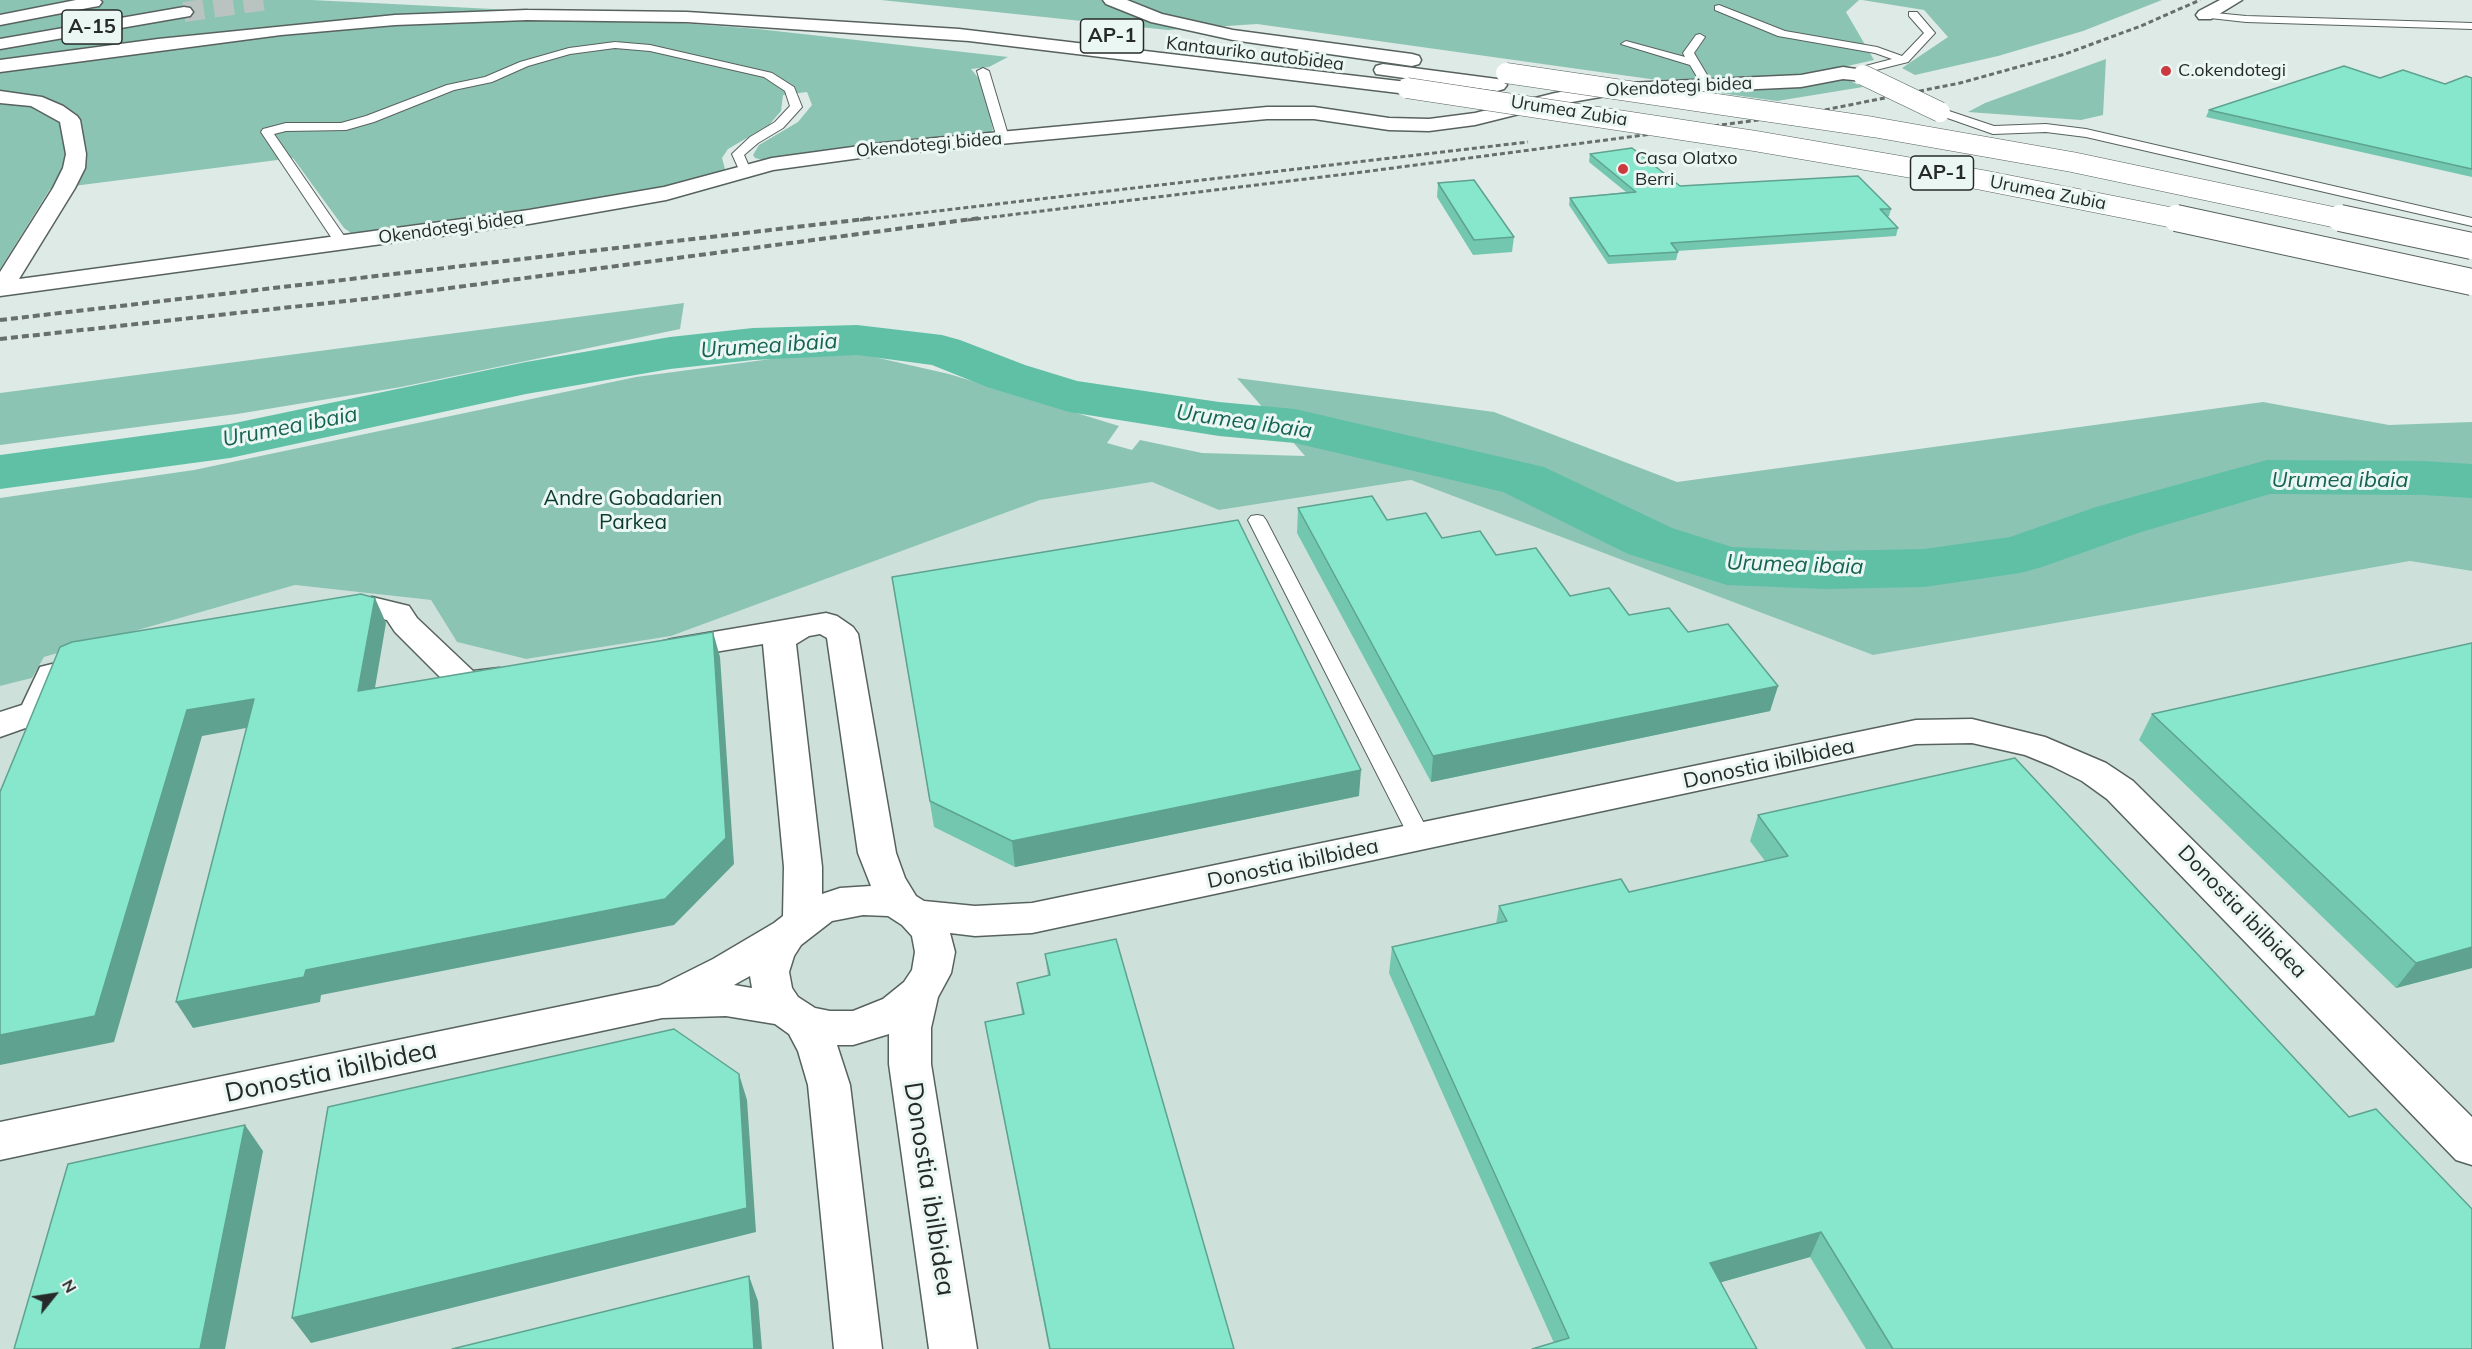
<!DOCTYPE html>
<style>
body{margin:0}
#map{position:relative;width:2472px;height:1349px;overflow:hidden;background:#deeae6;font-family:Mulish,sans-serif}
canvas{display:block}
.north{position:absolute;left:24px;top:1265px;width:60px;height:60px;-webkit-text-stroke:4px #ebf7f3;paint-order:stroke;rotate:60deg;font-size:16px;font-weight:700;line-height:24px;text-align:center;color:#262b29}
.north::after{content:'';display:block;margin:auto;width:21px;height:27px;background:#262b29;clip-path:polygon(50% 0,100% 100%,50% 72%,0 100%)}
</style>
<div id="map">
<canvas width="2472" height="1349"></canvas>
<div class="north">N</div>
</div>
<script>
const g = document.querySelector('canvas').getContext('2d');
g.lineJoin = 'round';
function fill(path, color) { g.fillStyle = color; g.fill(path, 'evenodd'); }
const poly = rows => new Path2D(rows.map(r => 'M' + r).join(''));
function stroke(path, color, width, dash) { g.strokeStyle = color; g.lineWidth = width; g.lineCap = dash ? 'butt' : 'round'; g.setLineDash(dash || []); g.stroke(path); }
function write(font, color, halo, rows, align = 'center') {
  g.font = font + ' Mulish,sans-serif'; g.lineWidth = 6; g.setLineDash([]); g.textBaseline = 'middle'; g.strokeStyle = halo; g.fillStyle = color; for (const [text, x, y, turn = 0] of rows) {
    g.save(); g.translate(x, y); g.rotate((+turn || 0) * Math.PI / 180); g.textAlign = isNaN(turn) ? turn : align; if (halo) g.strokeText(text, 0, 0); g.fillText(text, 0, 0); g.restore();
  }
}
const built = poly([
 [1411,480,1873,655,2410,561,2472,571,2472,1349,0,1349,0,686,32,678,44,657,295,585,431,600,457,642,526,659,671,636,1040,500,1152,482,1219,510]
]);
const green = poly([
 [0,0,312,0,513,10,758,29,1008,57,989,67,971,69,984,85,993,130,987,134,763,160,755,158,753,155,759,145,798,122,812,105,807,92,783,95,781,111,769,125,728,149,722,158,725,169,720,173,662,188,570,204,354,235,344,228,293,158,50,189,0,269],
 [881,0,1859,0,1846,12,1874,60,1803,76,1657,80,1257,24,1168,30],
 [1862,0,2162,0,2083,31,1998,56,1915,75,1902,68,1948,37,1924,10],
 [2106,59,2103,115,2081,120,1968,112,1985,103],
 [1846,79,1863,87,1777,101,1698,90,1799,85],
 [684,303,680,329,401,387,237,414,0,445,0,393],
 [861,354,949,374,1119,426,1107,443,1132,450,1140,440,1202,453,1305,456,1237,378,1494,412,1677,482,2263,402,2389,425,2472,422,2472,571,2410,561,1873,655,1411,480,1219,510,1152,482,1040,500,671,636,526,659,457,642,431,600,295,585,44,657,32,678,0,686,0,498,194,470,636,377,786,357]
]);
const river = poly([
 [857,325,942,335,960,340,1025,365,1077,381,1219,402,1295,409,1544,467,1672,528,1732,547,1825,551,1924,549,2010,537,2096,507,2267,460,2423,461,2472,464,2472,498,2423,495,2270,494,2138,533,2042,567,2020,573,1924,587,1825,589,1727,585,1628,554,1503,492,1295,443,1219,436,1069,412,987,387,932,365,857,355,753,360,670,369,526,394,230,458,0,489,0,455,230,424,526,362,670,337,753,328,857,325]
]);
const motorwayTunnel = poly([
 [184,12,267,0]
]);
const service = poly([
 [1719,5,1785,31,1877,47,1902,56,1924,33,1909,16,1909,12,1917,12,1935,33,1908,62,1868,72,1867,77,1863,78,1857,75,1858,68,1892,59,1875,53,1778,36,1715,10,1715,6,1719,5],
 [2205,12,2246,16,2472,23,2472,29,2246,22,2201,17,2200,15,2205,12],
 [1700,34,1705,37,1694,53,1713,85,1707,88,1703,87,1690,65,1621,44,1626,41,1685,57,1683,53,1696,35,1700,34],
 [615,42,650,45,772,73,794,87,802,107,783,128,758,143,744,155,751,171,745,175,741,174,732,154,750,137,775,122,790,106,785,91,764,77,650,51,615,48,570,54,528,66,492,82,454,90,374,122,346,130,286,131,274,134,349,243,342,247,337,246,261,132,263,129,286,123,341,123,366,116,447,85,485,77,520,62,569,48,615,42],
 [983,68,989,71,1009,138,1007,141,999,141,997,138,977,71,983,68],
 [1940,108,1994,126,2046,124,2086,129,2472,218,2472,226,2086,137,2046,132,1993,134,1936,114,1936,110,1940,108],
 [1257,515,1263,516,1266,520,1431,837,1428,843,1420,845,1412,843,1409,837,1248,520,1251,516,1257,515]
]);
const minor = poly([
 [2220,0,2242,0,2211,19,2199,19,2196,15,2199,11,2220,0],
 [1843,67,1870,71,1872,75,1870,79,1863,81,1843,79,1801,87,1606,96,1555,105,1475,125,1429,131,1389,130,1314,119,1267,119,882,155,773,170,666,200,529,224,0,296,0,272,53,188,63,168,66,154,60,122,31,106,0,103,0,91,42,97,63,106,77,116,80,120,86,154,85,168,75,188,19,279,529,210,664,187,772,158,882,143,1267,107,1314,107,1389,118,1429,119,1475,113,1555,93,1606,84,1801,75,1843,67],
 [372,597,409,606,417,618,473,671,499,668,511,671,516,679,511,687,478,694,450,687,395,632,387,620,372,617,335,623,324,620,319,613,324,606,372,597],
 [826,613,837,616,853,627,858,634,896,853,905,878,916,896,924,901,975,906,1032,903,1916,720,1972,719,2045,737,2106,763,2133,781,2472,1117,2472,1165,2456,1160,2107,799,2082,781,2052,766,2025,755,1972,743,1916,744,1032,933,975,936,950,933,955,952,951,973,938,997,931,1028,931,1064,977,1349,929,1349,889,1064,889,1034,853,1045,837,1045,850,1085,882,1349,834,1349,808,1085,798,1051,789,1034,775,1024,726,1016,662,1018,0,1160,0,1122,659,986,713,959,774,923,783,916,784,867,763,644,672,659,661,656,656,649,661,642,672,639,826,613],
 [820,634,827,638,858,853,871,886,840,888,822,894,822,867,796,644,809,636,820,634],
 [863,915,888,916,902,925,912,936,915,952,912,970,904,982,883,999,853,1011,830,1011,815,1008,798,997,792,988,789,972,794,956,801,945,832,921,863,915],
 [750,976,752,988,734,985,741,981,750,976],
 [52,664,64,667,69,675,48,720,0,737,0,712,22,705,40,667,52,664]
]);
const motorway = poly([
 [76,0,100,0,102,2,99,6,93,7,0,25,0,15,76,0],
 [1103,0,1127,0,1162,14,1233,30,1412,54,1419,56,1421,60,1419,64,1412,66,1233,40,1151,22,1106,4,1103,0],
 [184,7,190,8,193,12,190,16,0,49,0,39,184,7],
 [527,10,687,12,959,29,1407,82,1414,84,1417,88,1414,92,1407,94,969,41,687,22,527,20,395,25,281,35,0,72,0,60,158,39,395,15,527,10],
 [1383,64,1497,79,1504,81,1507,85,1504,89,1497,91,1376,74,1374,70,1376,66,1383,64]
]);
const railFar1 = poly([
 [860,220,1528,142],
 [968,220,1355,173,1804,114,1960,83,2065,54,2141,26,2200,0]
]);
const rail = poly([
 [0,320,873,218],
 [0,339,374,298,980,218]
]);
const minorBridge = poly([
 [1863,75,1940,112]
]);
const motorwayBridgeFar1 = poly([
 [1506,73,1873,127,2072,162,2347,220],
 [1407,88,1755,141,1982,180,2184,220]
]);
const motorwayBridge = poly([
 [2176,218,2472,282],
 [2340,218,2472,246]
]);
const wall = poly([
 [2380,78,2445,84,2472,78,2472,177,2206,117,2209,110],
 [1590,154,1680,186,1891,209,1889,216,1887,217,1898,228,1896,236,1677,251,1678,252,1676,260,1608,264,1569,205,1570,198,1626,192,1589,162],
 [1438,183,1514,237,1512,252,1473,255,1437,197],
 [1298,508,1387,520,1496,555,1570,596,1629,615,1688,632,1778,686,1770,711,1431,782,1297,533],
 [892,577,1359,796,1015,867,934,827],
 [2472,643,2472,968,2396,988,2139,740,2152,714],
 [1758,815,2472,1349,1866,1349,1810,1257,1721,1282,1757,1349,1554,1343,1389,973,1392,947,1496,924,1499,906,1629,892,1765,861,1750,841],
 [1045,954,1234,1349,1049,1349,990,1048,985,1022,1022,1014,1017,983,1048,976]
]);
const shadedWall = poly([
 [375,598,386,623,370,717,358,691],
 [713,632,720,657,734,864,674,925,321,995,320,1002,193,1028,176,1002],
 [1778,686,1770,711,1431,782,1433,756],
 [254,699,268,724,202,736,114,1042,0,1065,0,1035,187,710],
 [1361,770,1359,796,1015,867,1012,841],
 [2472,947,2472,968,2396,988,2416,963],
 [739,1074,747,1100,756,1232,311,1343,292,1318],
 [245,1125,263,1151,225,1349,200,1349],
 [1821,1232,1810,1257,1701,1288,1710,1263],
 [749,1276,758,1301,762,1349,754,1349]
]);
const building = poly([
 [2344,66,2380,78,2403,70,2445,84,2466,76,2472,78,2472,169,2209,110,2344,66],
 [1632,148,1680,186,1858,176,1891,209,1880,209,1898,228,1671,243,1678,252,1609,256,1570,198,1636,192,1590,154,1632,148],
 [1474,180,1514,237,1474,240,1438,183,1474,180],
 [1372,496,1387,520,1426,513,1442,538,1480,531,1496,555,1536,548,1570,596,1609,588,1629,615,1669,608,1688,632,1728,624,1778,686,1433,756,1298,508,1372,496],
 [1238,520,1361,770,1012,841,930,801,892,577,1238,520],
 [361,594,375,598,358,691,713,632,726,838,665,899,306,970,304,977,176,1002,254,699,187,710,95,1016,0,1035,0,792,60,647,72,642,361,594],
 [2472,643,2472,947,2416,963,2152,714,2472,643],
 [2015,758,2349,1117,2376,1109,2472,1209,2472,1349,1893,1349,1821,1232,1710,1263,1757,1349,1532,1349,1569,1338,1392,947,1507,921,1499,906,1621,879,1629,892,1788,856,1758,815,2015,758],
 [1116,939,1234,1349,1050,1349,985,1022,1024,1014,1017,983,1050,975,1045,954,1116,939],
 [674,1029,739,1074,747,1208,292,1318,328,1107,674,1029],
 [245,1125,200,1349,14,1349,68,1164,245,1125],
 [749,1276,754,1349,452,1349,749,1276]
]);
const markers = [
 [2166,71,6,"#ca3a3e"],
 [1623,169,6,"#ca3a3e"]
];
const farStreetnames = [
 ["Kantauriko autobidea",1255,54,7],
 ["Okendotegi bidea",1679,87,-3],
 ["Urumea Zubia",1569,111,9],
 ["Okendotegi bidea",929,145,-5],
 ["Urumea Zubia",2048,193,11],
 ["Okendotegi bidea",451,228,-8]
];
const farPoinames = [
 ["C.okendotegi",2178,71],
 ["Casa Olatxo",1635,159],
 ["Berri",1635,180]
];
const shields = [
 [92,27,60],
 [1112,36,63],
 [1942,173,63]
];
const shieldNames = [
 ["A-15",92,27],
 ["AP-1",1112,36],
 ["AP-1",1942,173]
];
const parkNames = [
 ["Andre Gobadarien",633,499],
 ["Parkea",633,523]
];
const streetNames = [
 ["Donostia ibilbidea",1769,764,-12],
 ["Donostia ibilbidea",1293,864,-12],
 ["Donostia ibilbidea",2242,912,46]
];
const waterNames = [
 ["Urumea ibaia",769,346,-4],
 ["Urumea ibaia",1244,422,8],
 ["Urumea ibaia",290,427,-11],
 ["Urumea ibaia",2340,480],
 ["Urumea ibaia",1795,565,2]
];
const nearStreetnames = [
 ["Donostia ibilbidea",331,1072,-12],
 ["Donostia ibilbidea",929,1189,81]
];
fill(built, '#cde1da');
fill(green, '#8cc4b3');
fill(river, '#5fc0a6');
stroke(motorwayTunnel, '#b9c4c0', 20, [20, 10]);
stroke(service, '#57625e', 2);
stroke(minor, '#57625e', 3);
stroke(motorway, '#57625e', 3);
fill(service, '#fff');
fill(minor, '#fff');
fill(motorway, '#fff');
stroke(railFar1, '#676e6c', 3, [5, 3]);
stroke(rail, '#676e6c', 4, [7, 4]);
stroke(minorBridge, '#57625e', 21, []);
stroke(motorwayBridgeFar1, '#57625e', 21, []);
stroke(motorwayBridge, '#57625e', 28, []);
stroke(minorBridge, '#fff', 20);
stroke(motorwayBridgeFar1, '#fff', 20);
stroke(motorwayBridge, '#fff', 26);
fill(wall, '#74c7af');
fill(shadedWall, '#5ea28f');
fill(building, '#87e7cc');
stroke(building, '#5ea28f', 1.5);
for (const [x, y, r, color] of markers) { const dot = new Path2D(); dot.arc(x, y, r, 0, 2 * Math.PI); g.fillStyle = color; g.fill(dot); stroke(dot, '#ebf7f3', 2); }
write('18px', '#262b29', '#ebf7f3', farStreetnames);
write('18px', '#262b29', '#ebf7f3', farPoinames, 'left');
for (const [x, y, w] of shields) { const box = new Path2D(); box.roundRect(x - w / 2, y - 17, w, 34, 4.5); g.fillStyle = '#ebf7f3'; g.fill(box); stroke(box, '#262b29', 1.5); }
write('bold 20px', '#262b29', null, shieldNames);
write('21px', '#0d3a2f', '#ebf7f3', parkNames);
write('21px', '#262b29', '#ebf7f3', streetNames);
write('italic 22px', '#176352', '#ebf7f3', waterNames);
write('26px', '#262b29', '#ebf7f3', nearStreetnames);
</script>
